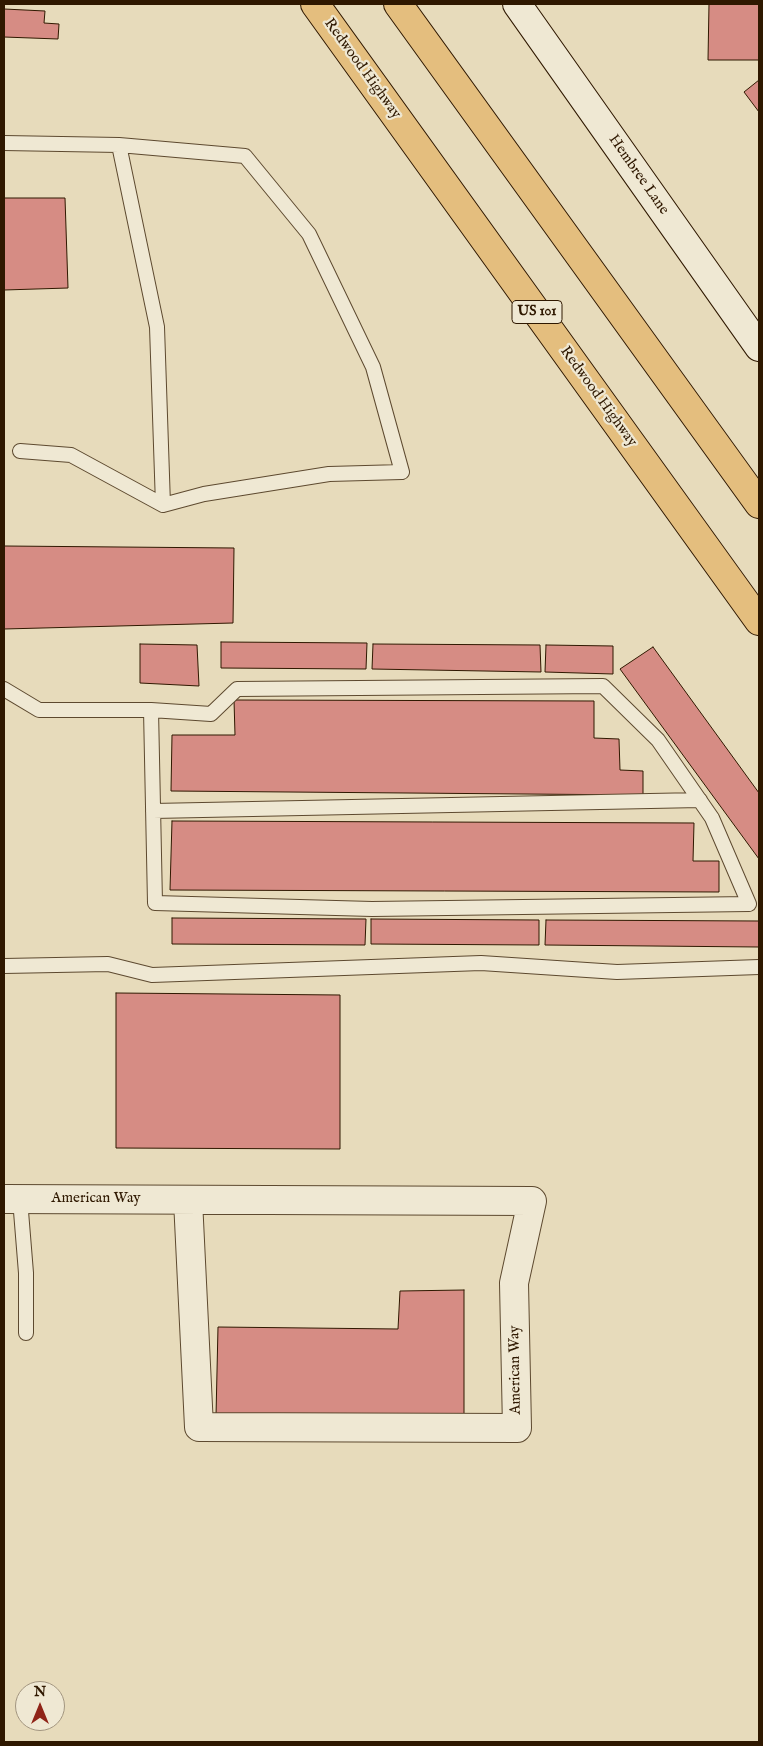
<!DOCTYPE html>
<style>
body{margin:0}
#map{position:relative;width:763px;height:1746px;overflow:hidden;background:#e7dbbb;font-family:"IM FELL English",serif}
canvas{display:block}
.frame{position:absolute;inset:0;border:5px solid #2f1800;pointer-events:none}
.north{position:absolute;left:15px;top:1681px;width:50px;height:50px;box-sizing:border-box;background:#efe8d3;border:1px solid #a2957f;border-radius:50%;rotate:0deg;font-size:14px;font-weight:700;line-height:20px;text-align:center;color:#2f1800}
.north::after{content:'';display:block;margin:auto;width:18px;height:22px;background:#8f2418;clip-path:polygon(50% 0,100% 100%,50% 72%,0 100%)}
</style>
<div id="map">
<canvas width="763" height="1746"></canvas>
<div class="frame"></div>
<div class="north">N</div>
</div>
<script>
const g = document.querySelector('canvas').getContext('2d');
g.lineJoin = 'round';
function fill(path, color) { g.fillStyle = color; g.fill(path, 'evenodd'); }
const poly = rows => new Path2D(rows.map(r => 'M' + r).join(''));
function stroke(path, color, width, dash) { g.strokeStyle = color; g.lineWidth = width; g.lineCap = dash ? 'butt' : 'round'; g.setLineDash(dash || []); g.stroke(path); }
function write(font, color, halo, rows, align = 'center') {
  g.font = font + ' "IM FELL English",serif'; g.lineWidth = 4.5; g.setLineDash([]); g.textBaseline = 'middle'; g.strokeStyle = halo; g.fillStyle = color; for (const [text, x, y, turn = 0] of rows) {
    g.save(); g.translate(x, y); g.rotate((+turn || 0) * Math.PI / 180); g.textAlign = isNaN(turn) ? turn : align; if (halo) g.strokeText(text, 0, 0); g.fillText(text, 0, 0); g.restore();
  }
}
const building = poly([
 [709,4,759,4,759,60,708,60,709,4],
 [4,9,45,11,44,23,59,24,58,39,4,37,4,9],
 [759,80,759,112,744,92,759,80],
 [4,198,65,198,68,288,4,290,4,198],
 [4,546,234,548,233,623,4,629,4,546],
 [221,642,367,643,366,669,221,668,221,642],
 [140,644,197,645,199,686,140,683,140,644],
 [373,644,540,645,541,672,372,669,373,644],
 [546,645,613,646,613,674,545,672,546,645],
 [653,647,759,793,759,859,620,669,653,647],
 [234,700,594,701,594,738,619,739,620,770,643,771,643,795,171,791,172,735,235,735,234,700],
 [172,821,694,823,693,861,719,861,719,892,170,890,172,821],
 [172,918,366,919,365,945,172,944,172,918],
 [371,919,539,920,539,945,371,944,371,919],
 [546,920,759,921,759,947,545,945,546,920],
 [116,993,340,995,340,1149,116,1148,116,993],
 [464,1290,464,1417,216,1416,218,1327,398,1329,400,1291,464,1290]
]);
const lane = poly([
 [4,143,119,145,245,156,309,234,373,367,402,472,329,474,204,494,163,505,157,327,119,145],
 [20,451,71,455,163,505],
 [4,689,39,710,151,710,211,714,237,689,603,686,658,740,712,818,749,904,372,909,155,903,151,710],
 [153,811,700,800],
 [4,966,108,964,152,975,481,963,617,972,759,967],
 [20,1199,26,1273,26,1333]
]);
const street = poly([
 [4,1199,532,1201,514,1283,517,1428,199,1427,188,1200]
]);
const secondary = poly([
 [517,4,759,347]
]);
const highway = poly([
 [315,4,759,621],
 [398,4,759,504]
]);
const shields = [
 [537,312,50]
];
const shieldNames = [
 ["US 101",537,312]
];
const streetNames = [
 ["Redwood Highway",362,69,54],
 ["Hembree Lane",638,175,55],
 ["Redwood Highway",598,397,54],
 ["American Way",96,1199],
 ["American Way",516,1370,-91]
];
fill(building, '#d68c84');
stroke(building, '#2f1800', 1);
stroke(lane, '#5d492f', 16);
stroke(street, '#5d492f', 30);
stroke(secondary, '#2f1800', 30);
stroke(highway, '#2f1800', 30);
stroke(lane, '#efe8d3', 14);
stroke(street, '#efe8d3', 28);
stroke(secondary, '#efe8d3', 28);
stroke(highway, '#e4be7e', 28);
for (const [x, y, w] of shields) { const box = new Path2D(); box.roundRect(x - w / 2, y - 11.5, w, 23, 4); g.fillStyle = '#efe8d3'; g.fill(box); stroke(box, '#2f1800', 1); }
write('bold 14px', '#2f1800', null, shieldNames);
write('15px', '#2f1800', '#efe8d3', streetNames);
</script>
